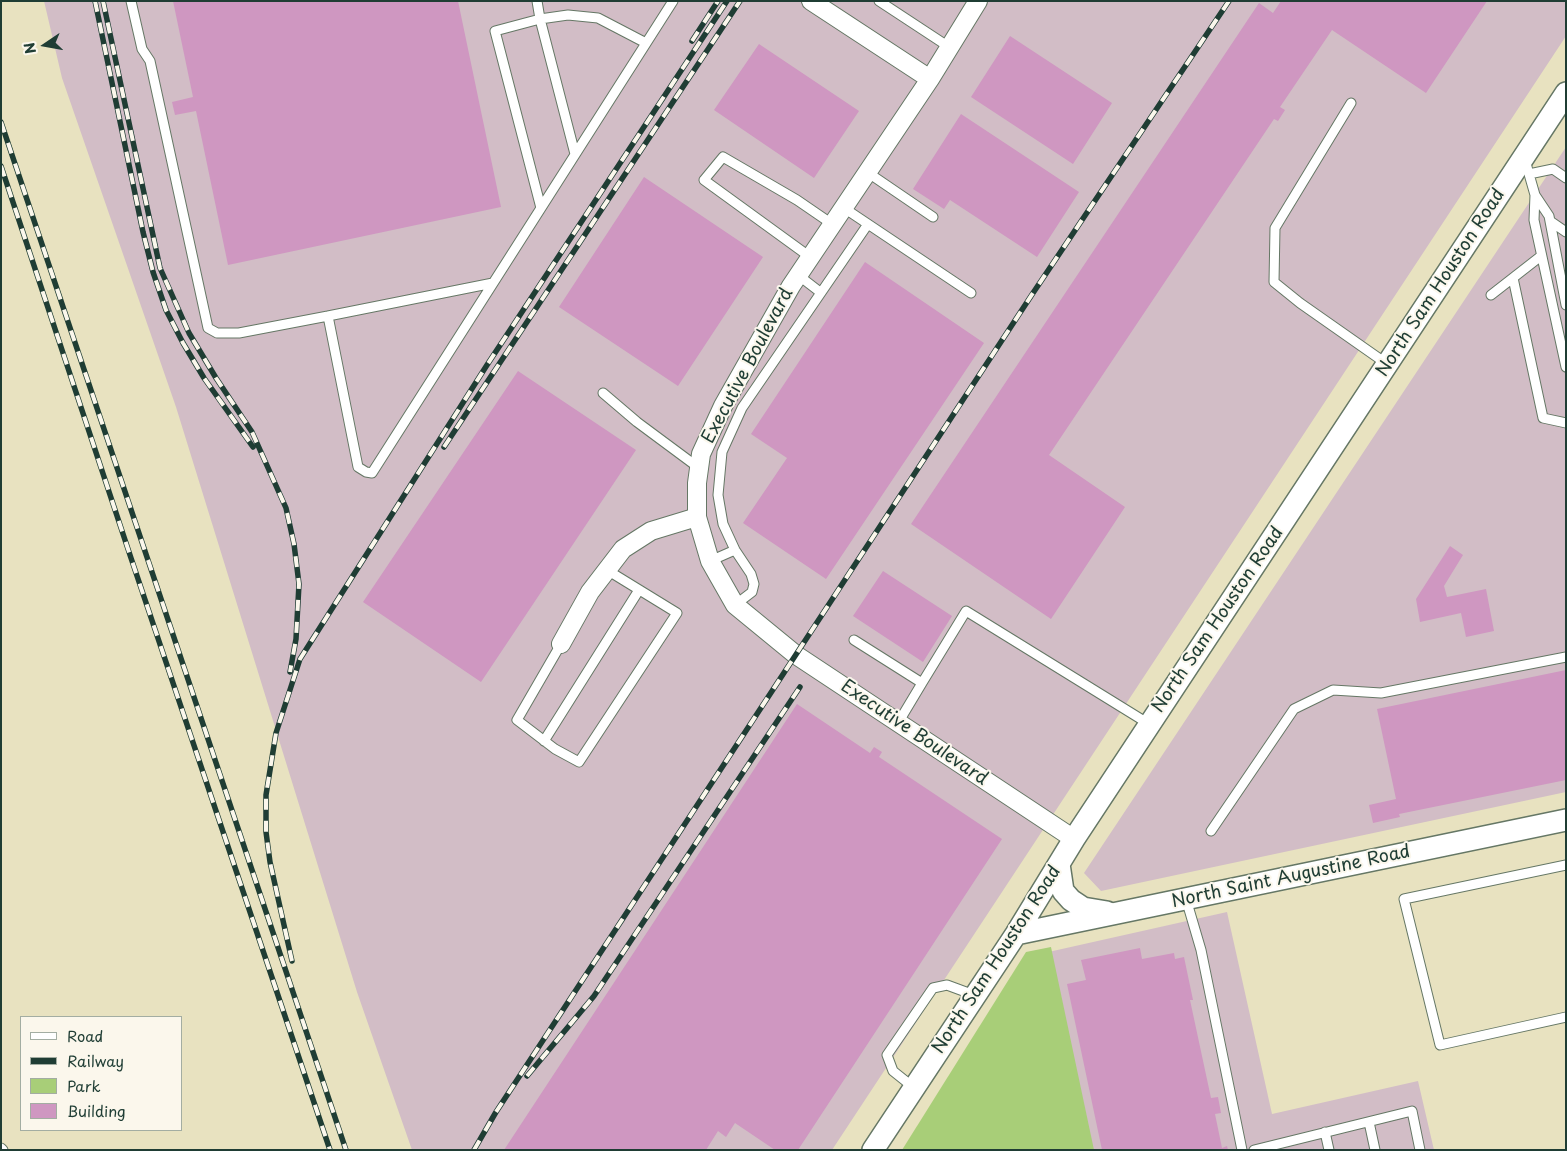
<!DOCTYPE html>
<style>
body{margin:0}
#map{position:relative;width:1567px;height:1151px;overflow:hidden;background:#e8e2c0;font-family:"Playpen Sans",sans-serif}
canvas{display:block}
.frame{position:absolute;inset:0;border:2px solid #1f3d34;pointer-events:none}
.legend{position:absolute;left:20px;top:1016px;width:162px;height:115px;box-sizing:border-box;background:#fbf7ec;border:1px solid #a3ada2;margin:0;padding:6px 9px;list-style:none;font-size:15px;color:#1f3d34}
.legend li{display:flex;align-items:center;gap:10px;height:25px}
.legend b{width:25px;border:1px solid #a3ada2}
.north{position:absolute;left:20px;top:20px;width:50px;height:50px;-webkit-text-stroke:4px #fbf7ec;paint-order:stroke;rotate:258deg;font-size:14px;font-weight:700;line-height:20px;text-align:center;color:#1f3d34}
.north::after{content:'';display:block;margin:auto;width:18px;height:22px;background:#1f3d34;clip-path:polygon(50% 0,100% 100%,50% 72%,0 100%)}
</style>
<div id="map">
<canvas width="1567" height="1151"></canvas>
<div class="frame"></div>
<ul class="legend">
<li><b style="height:6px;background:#fff"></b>Road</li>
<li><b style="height:6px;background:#1f3d34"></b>Railway</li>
<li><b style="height:14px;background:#a8ce78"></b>Park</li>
<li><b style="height:14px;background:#cf97c1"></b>Building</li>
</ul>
<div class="north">N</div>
</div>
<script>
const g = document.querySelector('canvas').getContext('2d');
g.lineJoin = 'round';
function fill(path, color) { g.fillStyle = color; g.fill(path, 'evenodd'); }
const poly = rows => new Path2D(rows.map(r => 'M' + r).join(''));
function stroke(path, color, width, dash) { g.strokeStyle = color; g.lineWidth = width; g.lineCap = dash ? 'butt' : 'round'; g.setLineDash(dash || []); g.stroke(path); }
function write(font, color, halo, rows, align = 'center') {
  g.font = font + ' "Playpen Sans",sans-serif'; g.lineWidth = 4; g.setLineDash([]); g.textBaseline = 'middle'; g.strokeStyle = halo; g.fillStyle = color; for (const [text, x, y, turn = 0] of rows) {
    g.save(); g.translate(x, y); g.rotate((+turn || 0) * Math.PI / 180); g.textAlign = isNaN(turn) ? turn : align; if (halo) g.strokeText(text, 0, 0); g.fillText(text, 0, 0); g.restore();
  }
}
const industrial = poly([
 [44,1,1566,1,1566,36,832,1150,412,1150,357,992,176,407,62,78],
 [1566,147,1566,792,1101,891,1084,873],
 [1227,912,1272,1114,1418,1081,1434,1150,1088,1150,1044,953]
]);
const green = poly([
 [1051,947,1094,1150,902,1150,1026,952]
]);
const building = poly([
 [173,1,458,1,501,207,228,265,196,111,175,115,172,102,193,97],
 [1281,1,1487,1,1426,93,1332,30,1280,107,1285,110,1278,121,1274,119,1049,455,1125,507,1051,619,911,524,1259,3,1273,13],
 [1010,36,1112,103,1073,164,971,97],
 [759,44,859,111,814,178,714,110],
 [961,114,1079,192,1037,257,950,200,944,209,913,189],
 [644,177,763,257,678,386,559,307],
 [865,262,984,343,826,579,743,523,787,458,751,434],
 [518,371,636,450,481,682,363,602],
 [1450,546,1463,555,1444,586,1447,597,1486,589,1494,631,1466,637,1461,613,1420,622,1416,599],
 [883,571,952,616,923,662,853,616],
 [1566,670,1566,780,1399,814,1400,817,1373,823,1369,805,1396,799,1377,709],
 [797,704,870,753,874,747,882,752,879,757,1002,839,798,1150,775,1150,735,1123,726,1137,718,1131,706,1150,504,1150],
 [1140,948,1142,959,1174,953,1175,959,1184,957,1193,1000,1190,1000,1211,1098,1218,1097,1221,1113,1215,1114,1222,1148,1227,1146,1228,1150,1102,1150,1067,984,1086,980,1081,960]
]);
const service = poly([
 [131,1,142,49,150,61,208,328,217,333,239,333,328,316,358,467,366,472,372,473,673,1],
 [537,1,540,19,568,15,598,18,646,43],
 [879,1,949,47],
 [1351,103,1275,228,1274,282,1300,303,1387,364],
 [1525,160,1535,195,1534,220,1566,367],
 [867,172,933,217],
 [1529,174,1553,169,1566,178],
 [1535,195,1549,216,1566,305],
 [541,208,495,31,540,19,575,154],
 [844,208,971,293],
 [1550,221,1566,232],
 [810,257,704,180,723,157,797,200,832,224],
 [798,275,820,292],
 [1513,278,1543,418,1566,423],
 [1491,295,1541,256],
 [328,316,493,283],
 [603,393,637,422,699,468],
 [710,561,735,550],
 [735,605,752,592,754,584,751,574,735,550,723,524,718,495,722,452,742,408,868,224],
 [854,640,922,683,966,611,1149,724],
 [561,644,517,720,555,749,579,762,677,613,607,570],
 [898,723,922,683],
 [544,741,639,590],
 [1211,831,1294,709,1333,690,1381,693,1566,657],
 [1566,865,1404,899,1440,1045,1566,1017],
 [1186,899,1201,950,1242,1150],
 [913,1087,893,1071,887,1055,933,988,947,985,974,995],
 [1369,1122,1375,1150],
 [1325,1132,1329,1150],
 [1,1148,3,1150],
 [1254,1150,1412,1111,1420,1150]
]);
const minor = poly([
 [811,1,930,79],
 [978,1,930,79,791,286,723,406,701,454,697,483,697,517,710,561,735,605,796,655,1074,839],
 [561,644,590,592,623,549,651,531,697,517]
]);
const tertiary = poly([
 [1059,864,1063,891,1071,900,1083,908,1107,912],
 [1016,934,1566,820],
 [873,1150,1016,934,1074,839,1566,93]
]);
const rail = poly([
 [95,1,143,232,153,272,166,310,183,343,204,378,253,447],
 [103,1,160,268,189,333,216,378,252,432,286,508,294,544,299,584,296,639,290,672],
 [692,41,718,1],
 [1,122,346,1150],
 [1,166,131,558,330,1150],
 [444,447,740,1],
 [292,961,270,862,266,832,266,795,276,733,300,659,487,365,727,1],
 [527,1076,594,996,800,687],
 [474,1150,496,1112,1033,293,1229,1]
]);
const streetNames = [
 ["North Sam Houston Road",1441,283,-57],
 ["Executive Boulevard",748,366,-62],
 ["North Sam Houston Road",1218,620,-56],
 ["Executive Boulevard",914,733,34],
 ["North Saint Augustine Road",1291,877,-12],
 ["North Sam Houston Road",997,960,-57]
];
fill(industrial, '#d2bdc6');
fill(green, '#a8ce78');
fill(building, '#cf97c1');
stroke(service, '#657765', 11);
stroke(minor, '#657765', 20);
stroke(tertiary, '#657765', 24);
stroke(service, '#fff', 9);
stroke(minor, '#fff', 18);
stroke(tertiary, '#fff', 21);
stroke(rail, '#1f3d34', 5.5);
stroke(rail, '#fbf7ec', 4, [11]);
write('18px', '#1f3d34', '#fbf7ec', streetNames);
</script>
